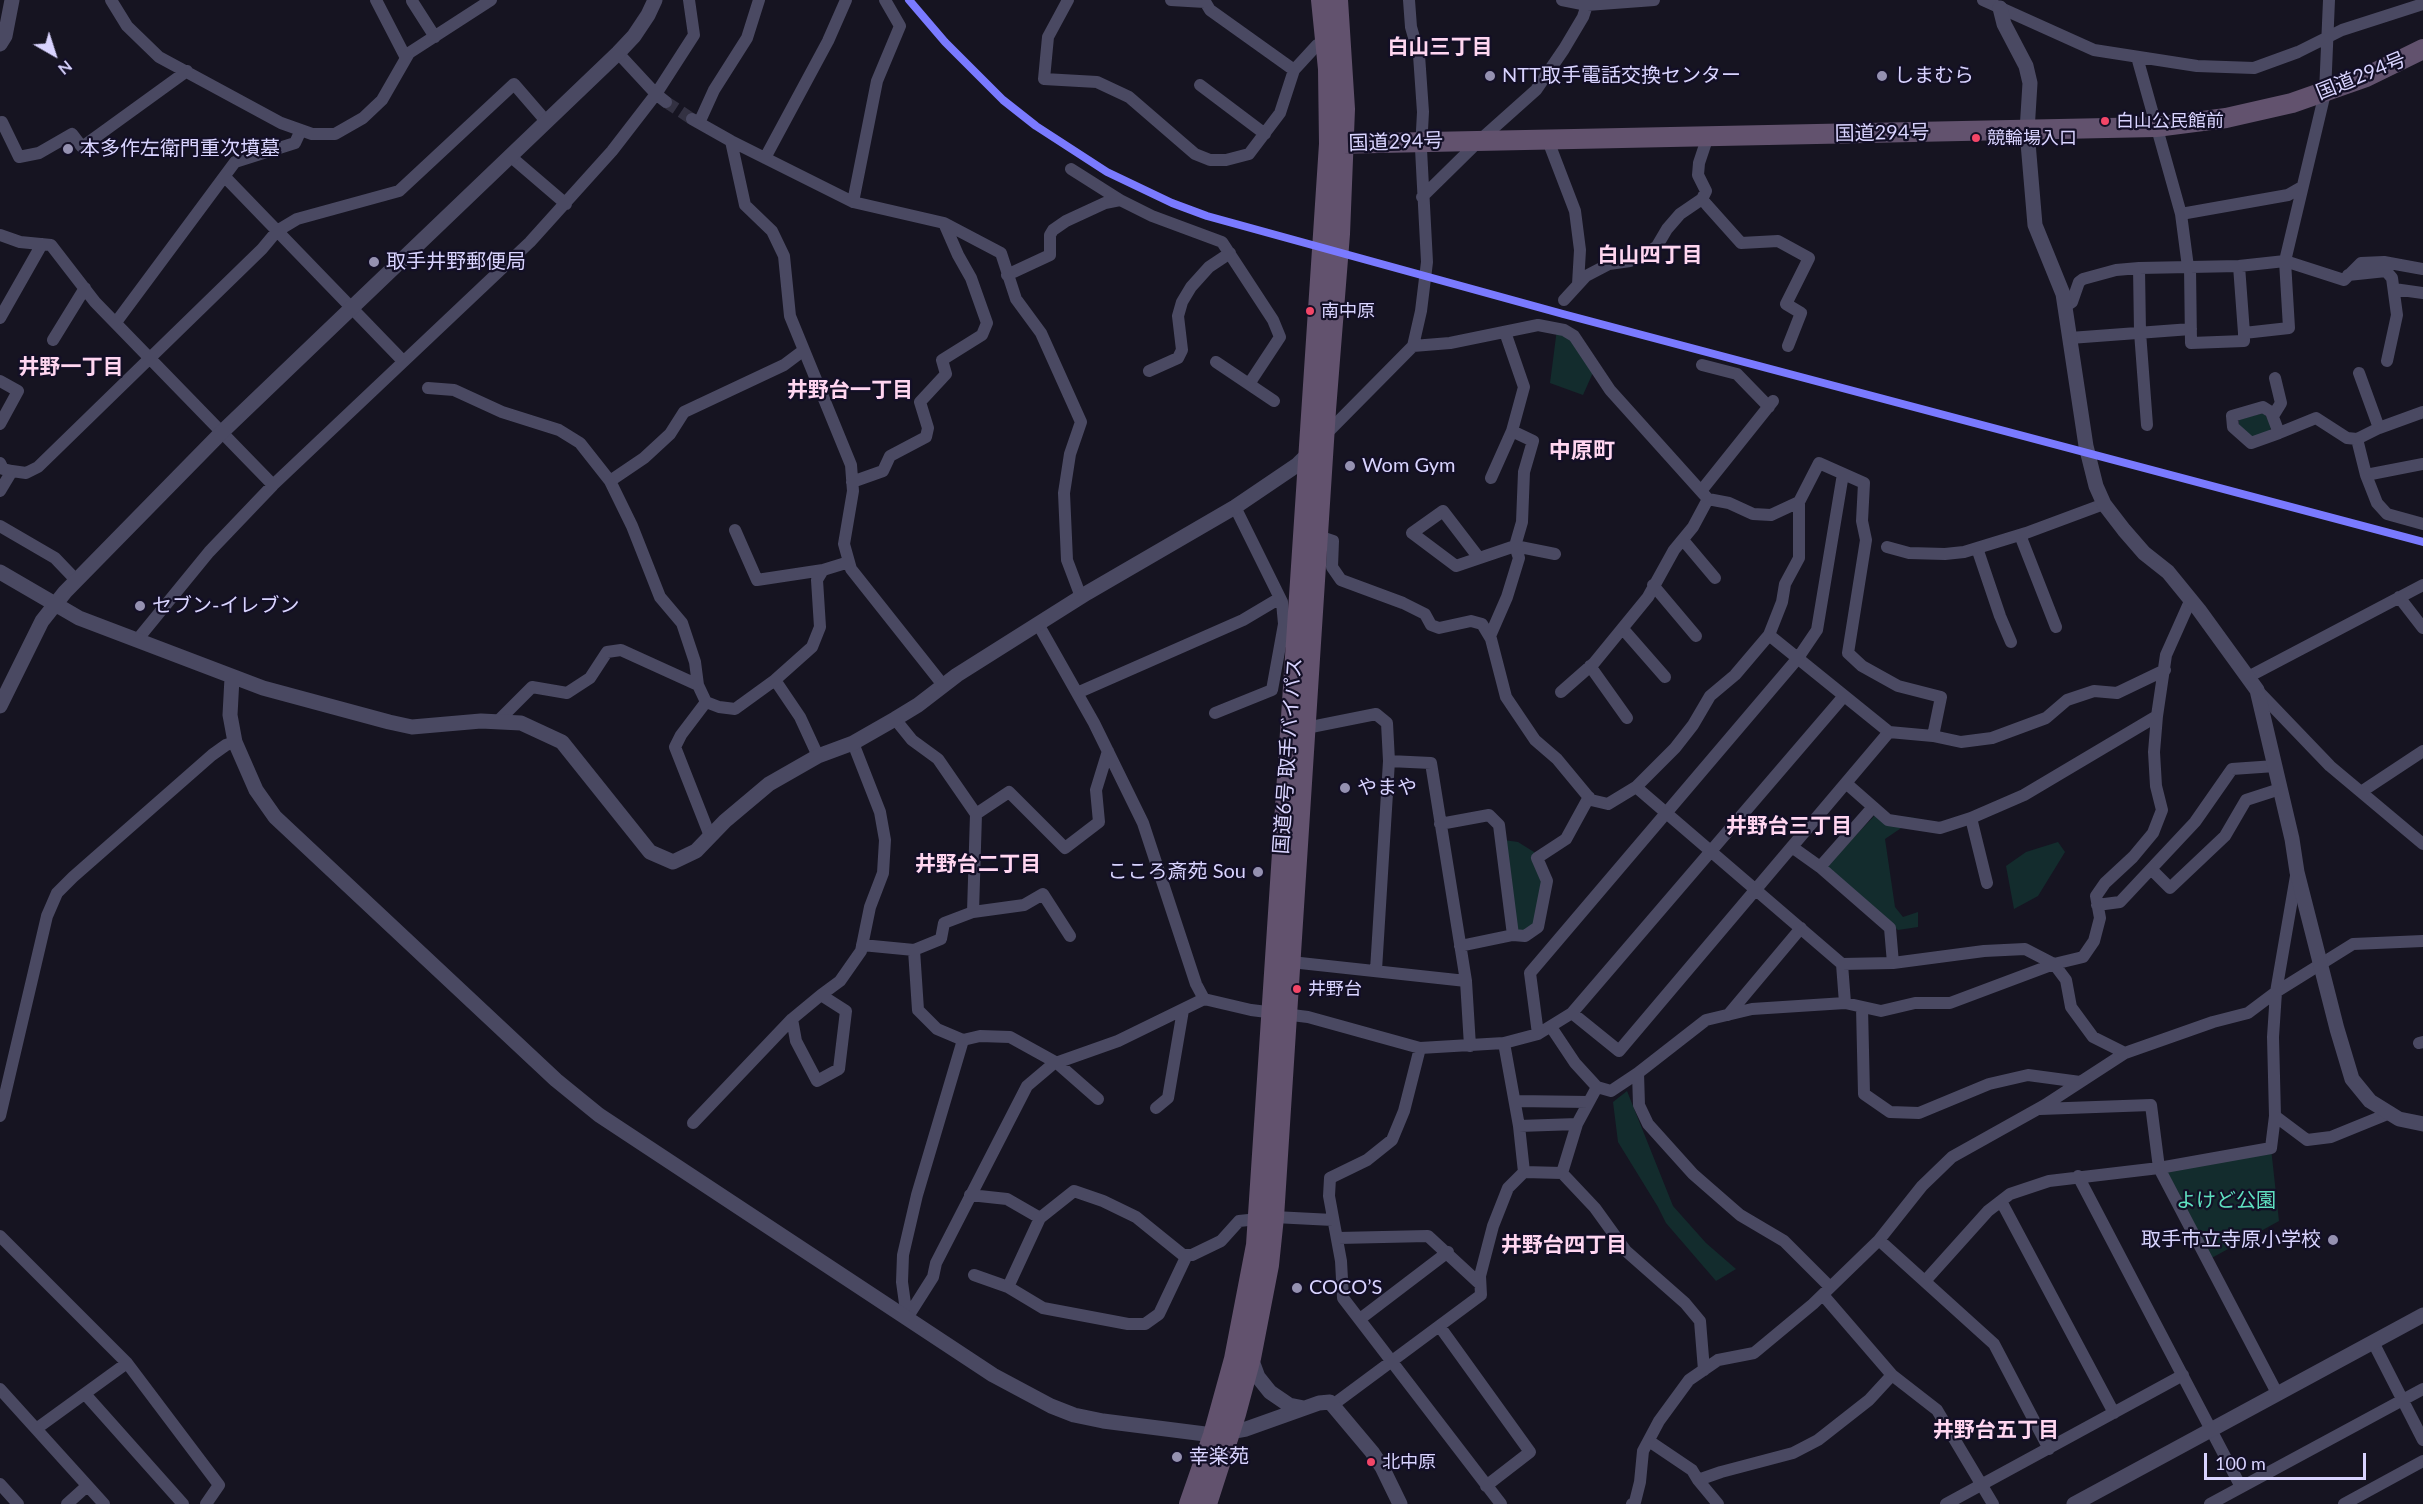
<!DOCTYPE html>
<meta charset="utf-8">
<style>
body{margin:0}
#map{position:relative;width:2423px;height:1504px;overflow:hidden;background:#161421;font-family:Lato,sans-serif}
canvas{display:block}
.north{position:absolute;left:24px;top:24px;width:60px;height:60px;-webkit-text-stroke:4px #130f26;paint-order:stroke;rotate:141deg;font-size:16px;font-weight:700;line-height:24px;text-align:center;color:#d9d4ff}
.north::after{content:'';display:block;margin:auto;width:21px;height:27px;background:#d9d4ff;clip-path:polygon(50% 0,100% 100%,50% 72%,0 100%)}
.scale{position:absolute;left:2204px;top:1453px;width:162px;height:27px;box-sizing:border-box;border:3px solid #d9d4ff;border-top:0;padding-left:8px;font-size:18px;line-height:21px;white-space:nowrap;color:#d9d4ff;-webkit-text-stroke:4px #130f26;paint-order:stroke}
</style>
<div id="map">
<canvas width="2423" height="1504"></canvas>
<div class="north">N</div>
<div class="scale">100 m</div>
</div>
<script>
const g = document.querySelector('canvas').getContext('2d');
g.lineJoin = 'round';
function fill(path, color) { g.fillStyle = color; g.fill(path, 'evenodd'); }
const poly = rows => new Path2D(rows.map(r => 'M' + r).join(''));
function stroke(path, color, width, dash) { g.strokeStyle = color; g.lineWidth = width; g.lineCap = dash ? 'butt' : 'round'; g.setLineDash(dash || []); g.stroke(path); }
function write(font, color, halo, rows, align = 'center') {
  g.font = font + ' Lato,"Noto Sans JP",sans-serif'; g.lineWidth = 4.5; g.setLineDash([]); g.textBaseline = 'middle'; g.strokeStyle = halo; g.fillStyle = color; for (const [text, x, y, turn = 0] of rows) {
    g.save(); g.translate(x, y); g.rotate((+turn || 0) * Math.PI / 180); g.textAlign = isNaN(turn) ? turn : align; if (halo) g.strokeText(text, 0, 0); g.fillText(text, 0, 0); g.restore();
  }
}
const green = poly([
 [1557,329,1564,330,1595,368,1583,395,1550,383],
 [2264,413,2272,426,2269,431,2253,438,2239,426,2239,419],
 [1876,814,1916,818,1885,839,1895,907,1903,917,1918,912,1918,927,1898,930,1826,867],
 [1504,840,1518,842,1534,852,1548,877,1538,927,1513,935],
 [2058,842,2065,852,2038,896,2014,909,2006,866,2026,852],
 [1627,1091,1673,1206,1706,1243,1736,1269,1716,1281,1666,1223,1658,1207,1618,1142,1613,1102],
 [2271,1148,2279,1221,2208,1260,2159,1168]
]);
const minorTunnel = poly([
 [666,102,692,119]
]);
const minor = poly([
 [111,0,127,26,159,57,281,123,312,134,335,134,363,118,382,100,409,53,491,0],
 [376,0,406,58],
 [1068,0,1048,37,1044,79,1097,82,1129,97,1195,154,1210,160,1226,160,1249,154,1280,113,1294,70,1317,45,1327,42],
 [1171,0,1205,2],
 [1204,0,1210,10,1294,70],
 [1562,0,1587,5,1654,0],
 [1983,0,2094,50,2197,66,2254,68,2298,52,2342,30,2423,4],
 [2329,0,2325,93,2285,261,2289,328,2244,333,2244,341,2191,343,2190,267,2239,266,2285,261,2344,280,2361,263,2384,262,2423,269],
 [412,1,435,37],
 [618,53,656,94,666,102],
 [2137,57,2181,214,2188,267],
 [1200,85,1265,134],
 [692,119,731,141,853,202,944,223,1001,253,1016,299,1041,333,1081,422,1070,454,1064,493,1067,560,1081,597],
 [2,122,19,157,39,153,72,134,82,147,187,71],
 [699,123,714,90,747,38,759,0],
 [1708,136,1699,163,1698,175,1706,191,1702,199,1707,205,1741,243,1778,241,1809,258,1786,304,1801,313,1788,346],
 [1547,138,1575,211,1580,250,1578,284],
 [731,141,745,205,772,231,784,256,790,316,851,465,853,491,844,544,851,569,943,685],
 [510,156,566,204],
 [765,158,828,41,846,0],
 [1071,169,1120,200,1152,216,1222,242,1273,320,1280,337,1249,384],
 [225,177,403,361],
 [1422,197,1480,140,1536,90,1564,49,1583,17,1587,5],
 [853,202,877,81,900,26,885,0],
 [2181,214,2288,195,2302,187],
 [0,235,20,242,51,245,95,302,273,485],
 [2239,266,2244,333],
 [2139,268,2190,267],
 [1007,275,1050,255,1050,235,1053,230,1066,221,1105,203,1120,200],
 [2348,275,2386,271,2392,278,2397,315,2387,361],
 [2394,289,2423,293],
 [1564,300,1586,276,1609,264,1630,261,1646,254,1657,246,1667,229,1680,214,1702,199],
 [2066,306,2072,302,2079,282,2083,279,2116,270,2139,268,2140,332,2147,425],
 [0,318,42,244],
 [117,321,235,162,295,143,301,130],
 [2070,338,2191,329],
 [53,340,85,288],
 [1413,346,1450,343,1538,325,1564,330,1574,336,1610,390,1708,499,1729,503,1753,514,1771,515,1799,502,1819,463,1864,483,1862,521,1866,540,1848,653,1862,666,1898,686,1941,697,1933,736],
 [1216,362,1274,401],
 [1702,365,1737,374,1769,407],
 [1149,371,1178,358,1182,350,1178,316,1182,302,1191,287,1209,267,1230,253],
 [2359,373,2379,428,2423,412],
 [0,381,18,391,0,424],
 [428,388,454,390,502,412,559,430,580,443,610,481,632,526,660,597,682,623,695,662,698,685,706,702,719,707,735,709,775,680,800,717,818,756],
 [2273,416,2281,403,2275,378],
 [2279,433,2271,412,2263,407,2232,416,2233,427,2251,443,2279,433,2316,418,2347,438,2357,439,2366,475,2377,503,2387,514,2423,524],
 [1325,435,1413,346,1421,311,1427,262,1421,149,1423,112,1419,55,1411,27,1409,0],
 [2357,439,2379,428],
 [0,463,3,469,12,471],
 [2366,475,2423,464],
 [1491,478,1512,431,1524,387,1505,332],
 [610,481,644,458,670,434,684,412,784,365,804,350],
 [852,482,883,471,890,456,926,437,928,428,920,402,946,374,942,360,982,335,987,323,971,278,958,255,944,223],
 [0,491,12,471,26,473,38,467,262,249,277,231,297,219,399,191,514,84,546,121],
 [1701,491,1773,401],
 [1799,502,1799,558,1785,584,1782,602,1769,635,1889,732,1933,736,1961,742,1992,738,2046,718,2067,700,2094,691,2117,693,2165,670],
 [1235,507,1282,602,1284,624,1297,626],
 [0,526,55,558,76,580],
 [735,530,757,580,823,570],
 [2020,535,2056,627],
 [1318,536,1333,541,1332,567,1341,580,1403,603,1425,614,1431,625,1439,628,1471,621,1482,624,1491,639,1506,697,1535,740,1557,759,1591,800,1608,804,1636,787,1842,964,1893,963,1984,951,2025,949,2054,964,2083,957,2094,941,2100,918,2096,896,2105,883,2133,857,2153,833,2162,810,2156,786,2154,752,2157,716,2166,655,2191,599],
 [1683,540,1715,578],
 [1887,547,1909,553,1945,554,1964,552,2026,533,2104,504],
 [1977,548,2000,616,2011,642],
 [1479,558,1443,511,1412,533,1456,566,1515,546,1522,522,1524,472,1533,441,1512,431],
 [1653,585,1696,636],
 [2399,597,2423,628],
 [1038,624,1094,723,1143,823,1196,984,1204,999],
 [1623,629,1665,677],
 [1490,636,1507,597,1519,558,1515,546,1555,554],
 [137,640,209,552,273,485,530,242,612,151,656,94,694,35,689,0],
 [1590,666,1627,718],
 [2248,677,2423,585],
 [775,680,812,647,820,627,817,580,823,570,849,562],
 [2258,691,2330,766,2423,844],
 [1561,692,1594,663,1648,597,1674,550,1693,527,1708,499],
 [1077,693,1243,620,1280,598],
 [706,702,681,735,675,747,710,836],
 [1215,713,1272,690,1284,624],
 [895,719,912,740,938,759,976,814],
 [497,722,532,687,567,693,590,678,607,652,621,650,698,685],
 [1306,728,1376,714,1387,723,1389,761],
 [1847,784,1888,820,1940,828,1971,818,2024,795,2157,716],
 [1636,787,1675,748,1693,725,1710,696,1735,675,1769,635],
 [2361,792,2423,751],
 [1971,818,1987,883],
 [1440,824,1489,815,1499,825,1513,935,1460,946],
 [1792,847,1820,867,1890,928,1893,963],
 [1820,867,1873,807],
 [2152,870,2170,888,2225,836,2246,800,2280,789],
 [2097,905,2120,902,2195,822,2232,769,2275,766],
 [973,912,1024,905,1043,894,1070,936],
 [1513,935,1525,936,1538,927,1547,881,1537,858,1566,839,1589,797],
 [862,945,914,950],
 [1291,962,1466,981],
 [1842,964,1845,1003],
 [1376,970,1389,761,1431,763,1466,981,1470,1046],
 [821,995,846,1011,839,1069,817,1081,796,1041,792,1019,821,995,840,981,861,951,870,907,883,873,885,840,880,812,853,743],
 [1862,1007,1864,1094,1890,1112,1919,1113,1989,1084,2028,1075,2080,1082],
 [1572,1013,1619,1051,1889,732],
 [1728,1015,1801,928],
 [1551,1027,1575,1063,1597,1087,1611,1091,1638,1073,1706,1020,1752,1009,1845,1003,1881,1011,1915,1003,1950,1003,2054,964,2066,980,2071,1007,2093,1037,2125,1053],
 [1538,1034,1530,973,1798,658,1817,630,1843,474],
 [963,1040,980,1036,1010,1037,1057,1063,1098,1099],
 [2419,1043,2423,1042],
 [1420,1048,1404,1111,1392,1140,1367,1160,1330,1178,1329,1196,1341,1261,1343,1298,1501,1504],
 [1638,1073,1639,1105,1648,1124,1693,1174,1740,1215,1784,1241,1830,1287],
 [1515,1101,1589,1102],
 [1156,1108,1168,1098,1183,1010],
 [2040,1109,2151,1105,2159,1168,2277,1393],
 [0,1116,47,916,57,893,73,877,212,755,226,745,235,742],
 [2275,1116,2307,1140,2331,1137,2390,1113],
 [693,1123,792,1019],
 [1519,1126,1577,1124],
 [1524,1172,1562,1173,1595,1208,1626,1251,1685,1303,1700,1321,1704,1370],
 [1562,1173,1577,1124,1597,1087],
 [2078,1176,2241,1487],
 [970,1195,1007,1199,1040,1218,1074,1191,1103,1201,1136,1217,1183,1255,1192,1255,1221,1241,1239,1221,1258,1219],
 [2001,1201,2114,1413],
 [1274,1217,1333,1220],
 [1040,1218,1008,1287,1043,1308,1128,1324,1145,1324,1159,1314,1187,1255],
 [0,1236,127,1363,219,1485,206,1504],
 [1338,1238,1428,1236,1480,1284],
 [1879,1240,1994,1344,2049,1449],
 [974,1275,1008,1287],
 [1926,1280,1988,1211,2010,1194,2049,1181,2159,1168,2271,1148,2275,1116,2273,1037,2276,992,2353,944,2423,941],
 [1823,1295,1892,1375,1937,1410,1993,1504],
 [907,1318,933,1277,936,1263,1027,1086,1053,1064,1118,1041,1204,999,1251,1010,1308,1017,1420,1048,1504,1043,1538,1034,1572,1013,1844,696],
 [907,1318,902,1282,903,1255,917,1195,963,1040,937,1029,918,1010,914,950,941,939,944,923,973,912,976,814,1009,792,1065,848,1099,822,1096,790,1108,751],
 [1360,1319,1448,1252],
 [1440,1327,1530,1452,1486,1486],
 [2373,1342,2423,1440],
 [0,1389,104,1504],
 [85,1394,183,1504],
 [1334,1404,1481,1295,1480,1276,1493,1226,1508,1188,1524,1172,1519,1126,1504,1043],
 [36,1429,127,1363],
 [1649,1441,1692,1470,1698,1480,1718,1504],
 [1698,1480,1721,1472,1793,1453,1818,1440,1869,1400,1892,1375],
 [0,1484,18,1504],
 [67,1504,87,1486],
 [1632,1504,1635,1502,1640,1482,1643,1451,1659,1421,1689,1380,1718,1360,1754,1353,1813,1304,1879,1240,1922,1186,1952,1157,2045,1105,2125,1053,2213,1022,2248,1013,2276,992,2296,876],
 [1946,1504,2183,1375],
 [2210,1504,2423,1389],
 [2344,1504,2423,1461]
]);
const tertiary = poly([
 [2000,8,2004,24,2026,66,2030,83,2027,131,2035,225,2063,294,2086,446,2096,486,2104,504,2124,530,2144,553,2168,572,2199,610,2257,690,2292,839,2297,872,2337,1029,2352,1079,2370,1101,2399,1119,2423,1124],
 [0,44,5,36,12,0],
 [0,572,79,618,263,688,389,722,412,727,481,721,521,723,562,742,650,852,673,862,696,851,725,821,769,784,818,756,853,743,895,719,918,705,957,675,1087,593,1235,507,1297,465,1311,451],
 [232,678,230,715,235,742,256,790,275,817,556,1080,599,1115,993,1375,1051,1406,1074,1415,1103,1421,1213,1435,1246,1429,1319,1403,1330,1402,1372,1452,1382,1467,1400,1504],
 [0,706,42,621,65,592,222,432,618,53,634,36,648,15,655,0],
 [1251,1358,1258,1377,1270,1392,1289,1405,1304,1408],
 [2074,1504,2423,1315]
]);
const trunk = poly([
 [1331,144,2156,127,2226,118,2292,103,2366,77,2423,49],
 [1189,1504,1213,1435,1234,1359,1256,1245,1329,144,1328,69,1321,0],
 [1207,1504,1236,1414,1251,1358,1269,1265,1274,1217,1326,410,1340,234,1345,109,1338,0]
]);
const rail1 = poly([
 [909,0,945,42,1003,100,1036,126,1107,172,1172,203,1207,216,1563,314,2423,542]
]);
const markers = [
 [1490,76,6,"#9591b1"],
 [1882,76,6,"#9591b1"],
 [2105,121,5,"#f34667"],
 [1976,138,5,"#f34667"],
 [68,149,6,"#9591b1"],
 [374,262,6,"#9591b1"],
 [1310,311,5,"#f34667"],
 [1350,466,6,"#9591b1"],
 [140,606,6,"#9591b1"],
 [1345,788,6,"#9591b1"],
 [1258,872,6,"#9591b1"],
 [1297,989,5,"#f34667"],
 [2333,1240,6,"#9591b1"],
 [1297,1288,6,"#9591b1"],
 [1177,1457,6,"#9591b1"],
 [1371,1462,5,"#f34667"]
];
const busNames = [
 ["白山公民館前",2116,121],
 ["競輪場入口",1987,138],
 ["南中原",1321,311],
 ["井野台",1308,989],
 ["北中原",1382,1462]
];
const poiNames = [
 ["NTT取手電話交換センター",1502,76],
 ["しまむら",1894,76],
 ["本多作左衛門重次墳墓",80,149],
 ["取手井野郵便局",386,262],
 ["Wom Gym",1362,466],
 ["セブン-イレブン",152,606],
 ["やまや",1357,788],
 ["こころ斎苑 Sou",1246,872,"right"],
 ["取手市立寺原小学校",2321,1240,"right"],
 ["COCO’S",1309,1288],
 ["幸楽苑",1189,1457]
];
const streetNames = [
 ["国道294号",2361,76,-22],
 ["国道294号",1882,133,-1],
 ["国道294号",1396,142,-2],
 ["国道6号 取手バイパス",1288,756,-86]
];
const parkNames = [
 ["よけど公園",2226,1201]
];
const neighbourhoodNames = [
 ["白山三丁目",1440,47],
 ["白山四丁目",1650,255],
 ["井野一丁目",71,367],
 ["井野台一丁目",850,390],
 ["井野台三丁目",1789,826],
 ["井野台二丁目",978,864],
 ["井野台四丁目",1564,1245],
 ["井野台五丁目",1996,1430]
];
const quarterNames = [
 ["中原町",1582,451]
];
fill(green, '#132c2d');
stroke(minorTunnel, '#333142', 12, [12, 6]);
stroke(minor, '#4a4962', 12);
stroke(tertiary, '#4a4962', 15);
stroke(trunk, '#62526e', 20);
stroke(rail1, '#7a7aff', 8);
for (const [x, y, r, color] of markers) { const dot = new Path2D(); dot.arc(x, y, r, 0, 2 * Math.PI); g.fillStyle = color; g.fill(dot); stroke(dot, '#130f26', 2); }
write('18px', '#d9d4ff', '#130f26', busNames, 'left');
write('20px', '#d9d4ff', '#130f26', poiNames, 'left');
write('20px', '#d9d4ff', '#130f26', streetNames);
write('20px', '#5fe0c0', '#130f26', parkNames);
write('bold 21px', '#ffd6f0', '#130f26', neighbourhoodNames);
write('bold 22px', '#ffd6f0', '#130f26', quarterNames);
</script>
